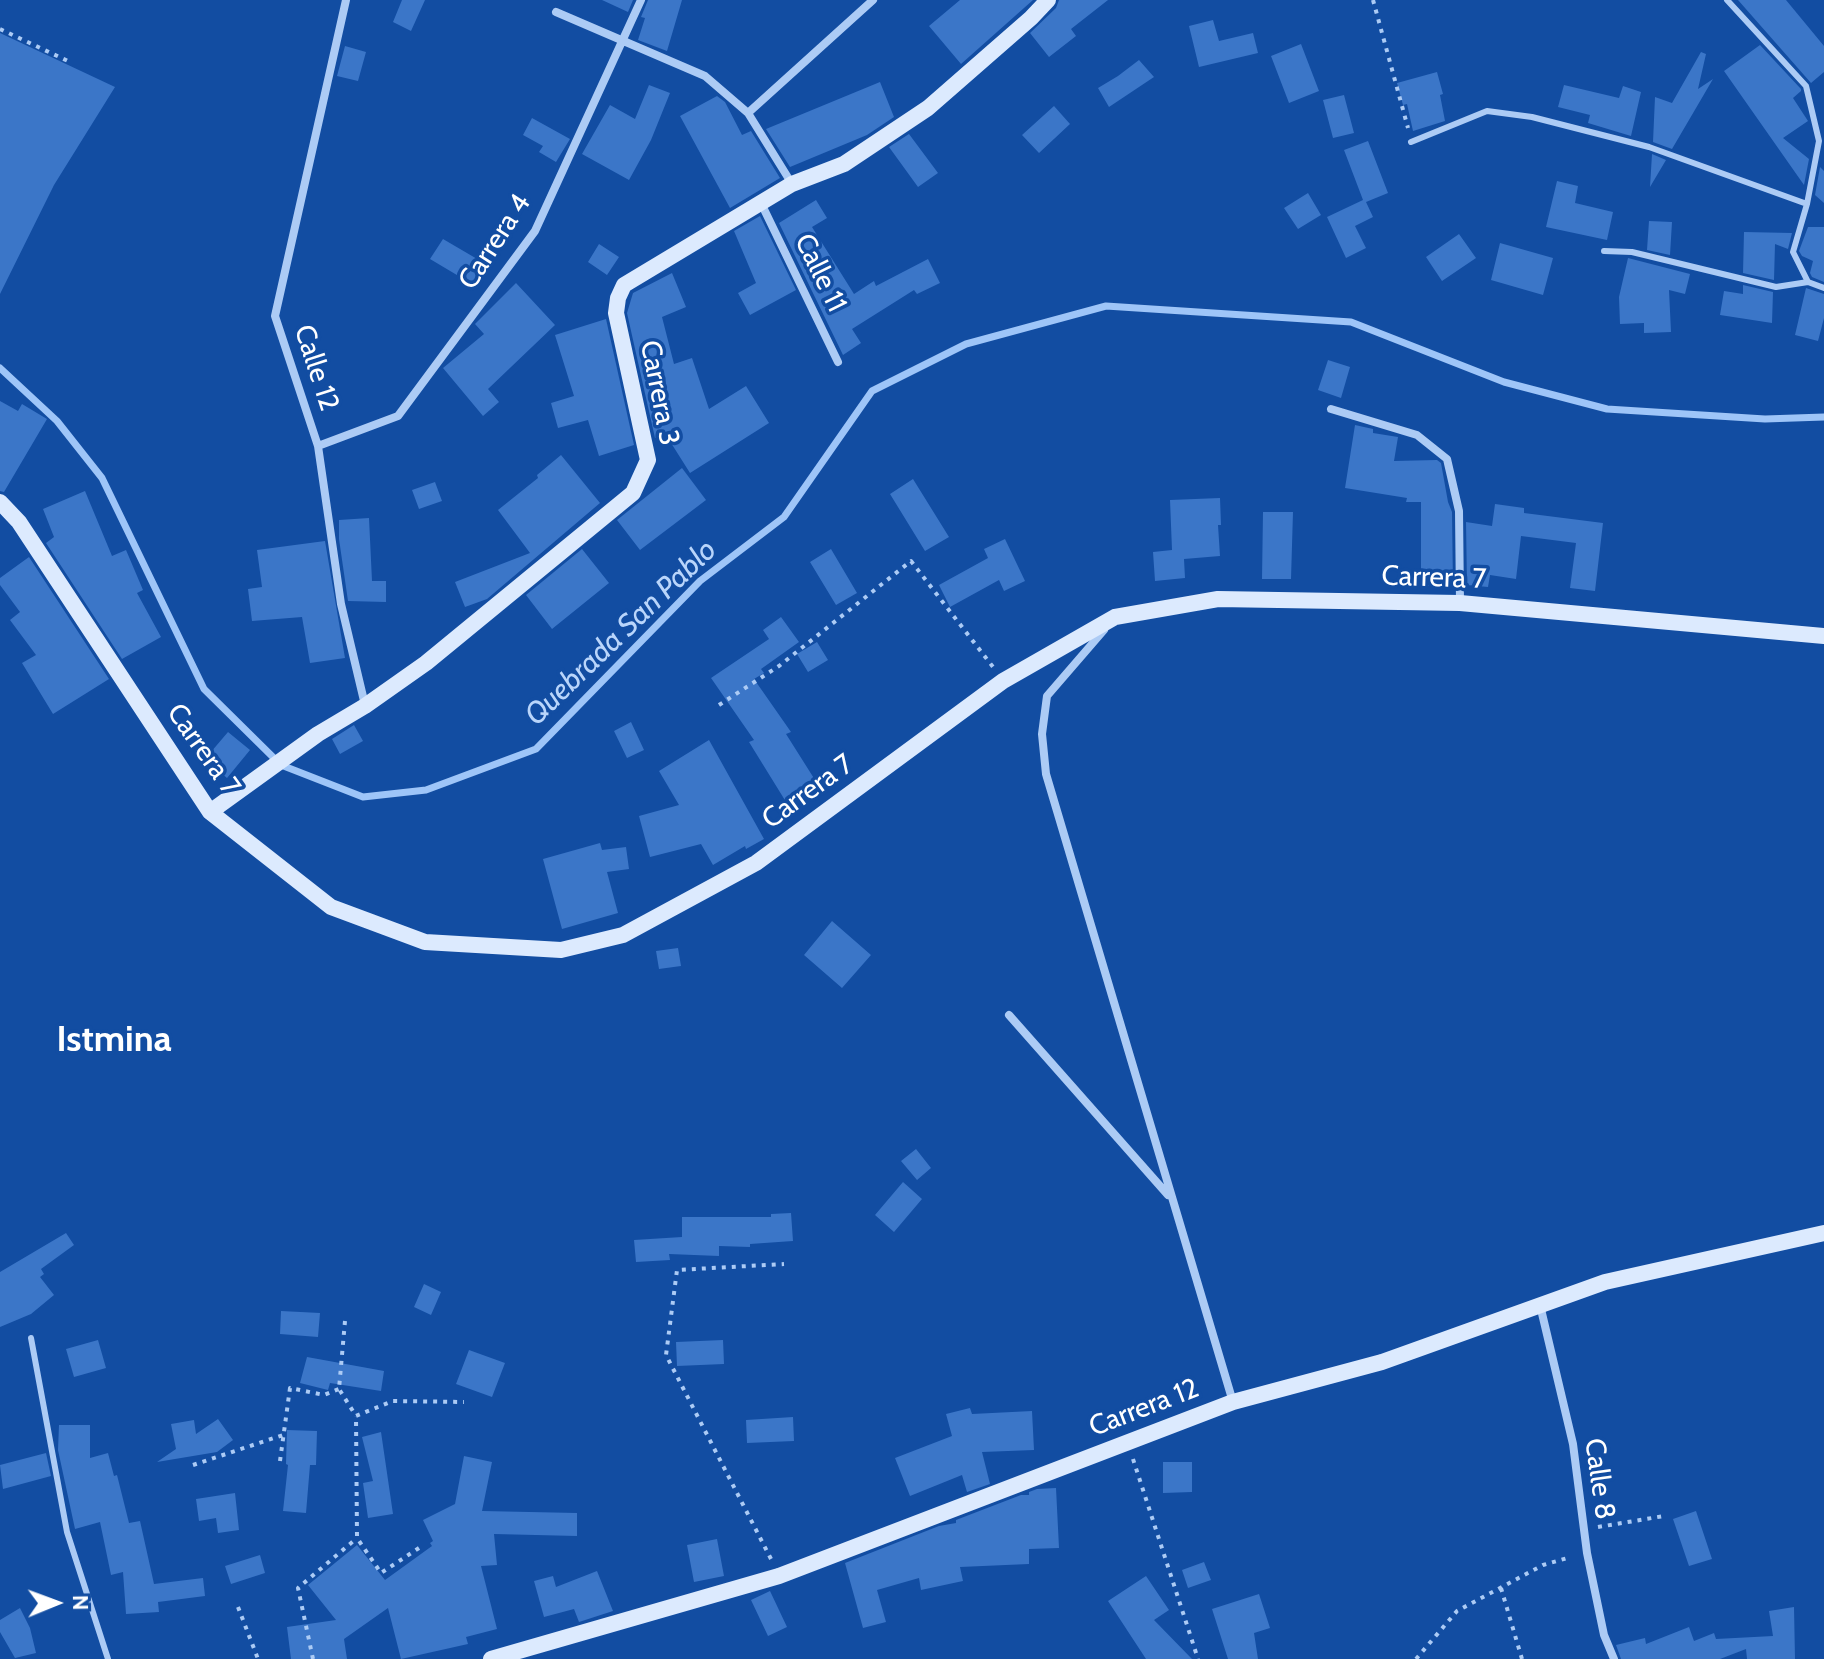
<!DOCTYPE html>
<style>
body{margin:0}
#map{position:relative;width:1824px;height:1659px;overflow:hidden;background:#124da2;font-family:Cabin,sans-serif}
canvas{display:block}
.north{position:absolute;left:16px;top:1563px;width:80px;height:80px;-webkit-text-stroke:6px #124da2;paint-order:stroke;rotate:89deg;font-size:22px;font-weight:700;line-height:32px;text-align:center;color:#fff}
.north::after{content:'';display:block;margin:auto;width:28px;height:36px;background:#fff;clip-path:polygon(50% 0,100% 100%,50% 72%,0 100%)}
</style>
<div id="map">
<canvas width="1824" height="1659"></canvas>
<div class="north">N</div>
</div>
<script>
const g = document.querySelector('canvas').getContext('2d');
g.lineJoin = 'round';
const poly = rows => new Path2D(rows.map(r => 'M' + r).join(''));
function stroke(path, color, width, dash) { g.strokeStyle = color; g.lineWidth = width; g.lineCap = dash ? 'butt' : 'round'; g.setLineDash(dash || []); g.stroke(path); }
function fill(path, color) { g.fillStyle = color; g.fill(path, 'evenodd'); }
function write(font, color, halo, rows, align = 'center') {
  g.font = font + ' Cabin,sans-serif'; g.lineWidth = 7; g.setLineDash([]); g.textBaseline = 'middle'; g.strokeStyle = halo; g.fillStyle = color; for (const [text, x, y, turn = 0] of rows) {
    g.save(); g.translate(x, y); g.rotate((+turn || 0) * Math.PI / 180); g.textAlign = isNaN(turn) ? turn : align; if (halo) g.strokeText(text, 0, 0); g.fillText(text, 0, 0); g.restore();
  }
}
const stream = poly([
 [0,368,57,421,102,478,204,689,281,765,363,797,426,790,536,749,700,581,784,517,872,391,966,344,1106,306,1351,322,1504,382,1607,409,1765,419,1824,417]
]);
const building = poly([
 [402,0,425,0,411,31,393,22],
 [602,0,633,0,628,12],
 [648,0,682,0,667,51,638,40,645,18,641,17],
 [960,0,1033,0,961,64,929,26],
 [1059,0,1108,0,1071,29,1076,36,1049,57,1030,33,1056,8],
 [1738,0,1786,0,1824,46,1824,72,1811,83],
 [1213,20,1219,41,1253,33,1258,53,1199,67,1189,26],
 [0,33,115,87,54,185,0,294],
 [1301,44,1319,91,1289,103,1271,56],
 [1760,45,1801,89,1801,91,1793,98,1808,121,1783,138,1809,159,1804,185,1724,71],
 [345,46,366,52,358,81,337,76],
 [1701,52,1706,54,1698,89,1713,79,1672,149,1653,142,1655,97,1672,103],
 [1139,60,1154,77,1109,107,1098,88,1118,76],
 [1437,72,1443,94,1440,95,1445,121,1413,131,1407,104,1403,105,1397,83],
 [880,82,894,117,867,135,790,167,766,129],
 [649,85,670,93,651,140,629,180,582,154,610,105,635,119],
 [1564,85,1619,98,1623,86,1641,92,1631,136,1588,123,1590,115,1558,107],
 [1344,95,1354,133,1333,138,1323,100],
 [717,96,725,102,742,135,751,131,780,178,730,208,680,116],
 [1054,106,1070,124,1039,153,1022,135],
 [532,118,570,139,556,162,539,152,543,146,523,135],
 [909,134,938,173,918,187,889,147],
 [1368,141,1388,193,1366,202,1373,217,1355,226,1366,248,1346,258,1327,217,1363,200,1344,150],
 [1652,154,1666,160,1650,187],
 [1820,167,1824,171,1824,203,1815,195],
 [1557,181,1578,186,1575,203,1613,212,1607,240,1546,227],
 [1308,193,1321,215,1298,229,1284,208],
 [816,200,827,218,812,227,854,294,874,281,876,286,928,259,940,283,917,294,914,290,852,329,861,343,843,355,779,223],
 [760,216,796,290,750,315,738,293,756,283,734,231],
 [1649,221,1672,222,1670,255,1647,250],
 [1808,227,1824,227,1824,282,1812,277,1810,273,1813,261,1802,256,1799,251],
 [1744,232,1792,233,1788,249,1775,244,1774,280,1743,273],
 [1459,234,1476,258,1442,281,1426,257],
 [443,239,484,263,472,284,430,259],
 [1500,243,1553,258,1543,295,1491,280],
 [599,244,619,257,607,275,588,262],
 [1628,258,1690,274,1685,294,1669,290,1671,332,1644,333,1644,323,1620,324,1619,297],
 [672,273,686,307,662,317,674,364,692,358,709,409,746,386,769,423,690,473,666,435,655,438,627,313,633,293],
 [516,283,555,325,488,389,499,402,483,416,443,368,484,334,475,324],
 [1743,285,1773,292,1772,323,1720,315,1724,291,1743,294],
 [1806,288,1824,294,1824,318,1818,341,1795,335],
 [606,319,634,445,599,456,588,420,558,428,551,403,574,396,555,335],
 [1328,360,1350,367,1341,398,1318,390],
 [0,401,18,411,22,404,47,419,4,492,0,491],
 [1355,425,1373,429,1373,433,1398,437,1394,461,1437,460,1441,463,1448,502,1452,512,1453,586,1421,586,1421,502,1406,502,1407,498,1345,488],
 [561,455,600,503,487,599,465,607,455,582,530,553,498,510,538,478,537,475],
 [682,468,706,500,640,550,617,520],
 [913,479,949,537,925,551,890,494],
 [435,482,442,501,419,509,412,490],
 [85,491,112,556,126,550,143,590,137,593,161,637,122,659,46,543,54,537,43,509],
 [1220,498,1221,525,1218,525,1220,556,1184,559,1185,578,1155,581,1153,552,1172,550,1170,500],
 [1495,504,1524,508,1524,513,1603,523,1595,591,1570,588,1576,543,1521,536,1516,579,1490,575,1488,587,1467,585,1466,522,1492,526],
 [1263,512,1293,512,1291,579,1262,579],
 [369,518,372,581,386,581,386,602,348,601,339,539,339,520],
 [1005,539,1025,581,1004,591,999,580,950,607,939,585,988,558,984,549],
 [325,541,345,658,310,663,302,617,252,621,248,589,262,587,257,550],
 [582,549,609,583,552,629,526,595],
 [831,549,857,593,836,605,810,562],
 [29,557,109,679,53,714,22,663,36,655,10,620,20,612,0,585,0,578],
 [781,617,799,642,761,669,764,673,754,679,791,732,786,734,822,791,791,810,749,742,754,740,711,678,769,639,763,630],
 [817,642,828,660,808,672,797,654],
 [631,722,644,750,627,758,614,731],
 [354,725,363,741,340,754,332,739],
 [228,732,250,750,227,778,205,759],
 [709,740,764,839,746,849,745,846,713,865,701,844,650,857,639,816,679,805,659,771],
 [600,843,602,850,626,847,629,869,607,872,618,913,562,929,543,859],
 [832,921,871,955,842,988,804,955],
 [678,948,681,966,659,969,656,951],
 [916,1149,931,1168,917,1180,901,1161],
 [903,1182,922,1199,894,1232,875,1215],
 [791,1213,793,1241,750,1244,750,1247,719,1246,719,1256,669,1254,670,1260,636,1262,634,1240,682,1237,682,1217,771,1217,771,1214],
 [66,1233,74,1245,41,1269,44,1274,40,1277,54,1295,31,1314,0,1327,0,1272],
 [424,1284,441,1292,431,1315,414,1307],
 [281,1311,320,1313,318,1337,280,1334],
 [98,1340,106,1368,74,1377,66,1349],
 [723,1340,724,1364,677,1366,676,1342],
 [469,1350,505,1363,492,1397,456,1384],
 [307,1357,384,1371,381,1391,330,1383,328,1390,300,1383],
 [970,1408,972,1414,1032,1411,1034,1450,982,1452,990,1484,967,1492,962,1475,910,1496,895,1458,952,1436,946,1414],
 [793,1417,794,1441,747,1443,746,1420],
 [218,1419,233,1440,217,1452,157,1462,176,1449,171,1424,194,1420,196,1434],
 [59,1425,90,1425,90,1458,108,1453,114,1476,117,1475,129,1523,140,1521,154,1584,203,1578,205,1596,158,1602,159,1612,126,1614,123,1572,111,1575,100,1522,75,1529,58,1450],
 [287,1430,317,1431,316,1465,310,1465,306,1513,283,1511,288,1465,286,1464],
 [381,1432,393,1514,368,1518,363,1483,373,1481,362,1437],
 [46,1453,51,1476,3,1489,0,1465],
 [464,1456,492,1462,482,1511,577,1513,577,1536,494,1534,497,1565,481,1566,497,1629,466,1637,468,1644,401,1659,388,1608,344,1639,347,1659,291,1659,287,1627,336,1620,308,1585,357,1545,385,1580,432,1546,430,1543,433,1541,423,1520,455,1504],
 [1163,1462,1192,1462,1192,1492,1163,1493],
 [1056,1488,1059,1548,1029,1549,1029,1564,960,1567,963,1581,921,1590,919,1578,877,1590,886,1622,863,1628,845,1563,939,1526,956,1523,956,1520,1021,1495,1029,1495,1029,1492,1037,1489],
 [235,1493,239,1530,218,1533,216,1518,199,1521,196,1499],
 [1696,1511,1712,1559,1689,1566,1673,1519],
 [717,1539,724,1576,694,1582,687,1545],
 [260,1555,265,1573,231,1584,225,1566],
 [1204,1562,1211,1580,1188,1588,1182,1570],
 [597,1571,613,1611,579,1622,574,1609,544,1617,534,1581,553,1576,556,1587],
 [1146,1576,1169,1610,1154,1620,1192,1659,1146,1659,1108,1601],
 [770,1591,787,1627,768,1636,751,1600],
 [1259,1594,1270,1628,1254,1633,1258,1659,1228,1659,1212,1609],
 [1794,1607,1795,1659,1747,1659,1746,1649,1720,1659,1621,1659,1616,1645,1645,1638,1646,1644,1689,1627,1694,1641,1714,1633,1716,1639,1773,1636,1769,1611],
 [20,1608,30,1628,36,1653,15,1658,0,1632,0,1620]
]);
const path = poly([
 [1373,0,1408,128],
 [0,29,70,62],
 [719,705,779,666,911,561,993,667],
 [345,1321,339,1389,356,1416],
 [1133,1459,1198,1659],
 [280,1461,290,1388,324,1395,339,1389],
 [193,1465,283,1435],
 [1598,1527,1664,1516],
 [419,1548,381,1573,357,1538,356,1416,393,1401,464,1402],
 [771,1559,666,1355,677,1270,784,1264],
 [1501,1588,1522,1659],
 [238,1607,258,1659],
 [313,1659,298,1588,357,1538],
 [1416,1659,1457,1611,1543,1565,1571,1557]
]);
const lane = poly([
 [1727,0,1806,86,1819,141,1807,204,1793,252,1808,282],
 [1411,142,1487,111,1532,117,1649,147,1807,204],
 [1604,251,1632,252,1776,287,1808,282,1824,288],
 [31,1338,67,1532,108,1659]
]);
const street = poly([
 [346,0,275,316,318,446,341,604,365,705],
 [556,12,705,76,748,113,792,184],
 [748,113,873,0],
 [761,203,838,362],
 [1331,409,1417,435,1447,459,1459,511,1460,602],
 [318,446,398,416,535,231,641,0],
 [1104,630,1047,696,1042,734,1046,774,1233,1402],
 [1009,1015,1168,1195],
 [1540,1305,1573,1444,1587,1553,1604,1635,1614,1659]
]);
const secondary = poly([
 [0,502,19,522,210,812,331,907,425,942,561,950,623,935,756,863,1003,681,1115,617,1218,599,1460,603,1824,636],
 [210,812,318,734,365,706,426,663,633,493,648,460,616,313,618,298,624,285,792,184,844,164,928,108,1031,18,1048,0],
 [491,1659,779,1576,1233,1402,1382,1362,1605,1282,1824,1233]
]);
const streetNames = [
 ["Carrera 4",495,242,-57],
 ["Calle 11",820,273,64],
 ["Calle 12",316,368,72],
 ["Carrera 3",659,393,79],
 ["Carrera 7",1434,578,2],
 ["Carrera 7",203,750,55],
 ["Carrera 7",808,792,-36],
 ["Carrera 12",1144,1408,-21],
 ["Calle 8",1599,1479,82]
];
const waterNames = [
 ["Quebrada San Pablo",621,633,-44]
];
const districtNames = [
 ["Istmina",114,1040]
];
stroke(stream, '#9ec5f8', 7);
fill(building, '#3b76c8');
stroke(path, '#accbf5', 4, [4, 6]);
stroke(lane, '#accbf5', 6);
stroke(street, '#accbf5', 8);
stroke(secondary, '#dceafe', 16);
write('28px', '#fff', '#124da2', streetNames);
write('italic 30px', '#b9d5fb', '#124da2', waterNames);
write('bold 36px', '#fff', '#124da2', districtNames);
</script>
